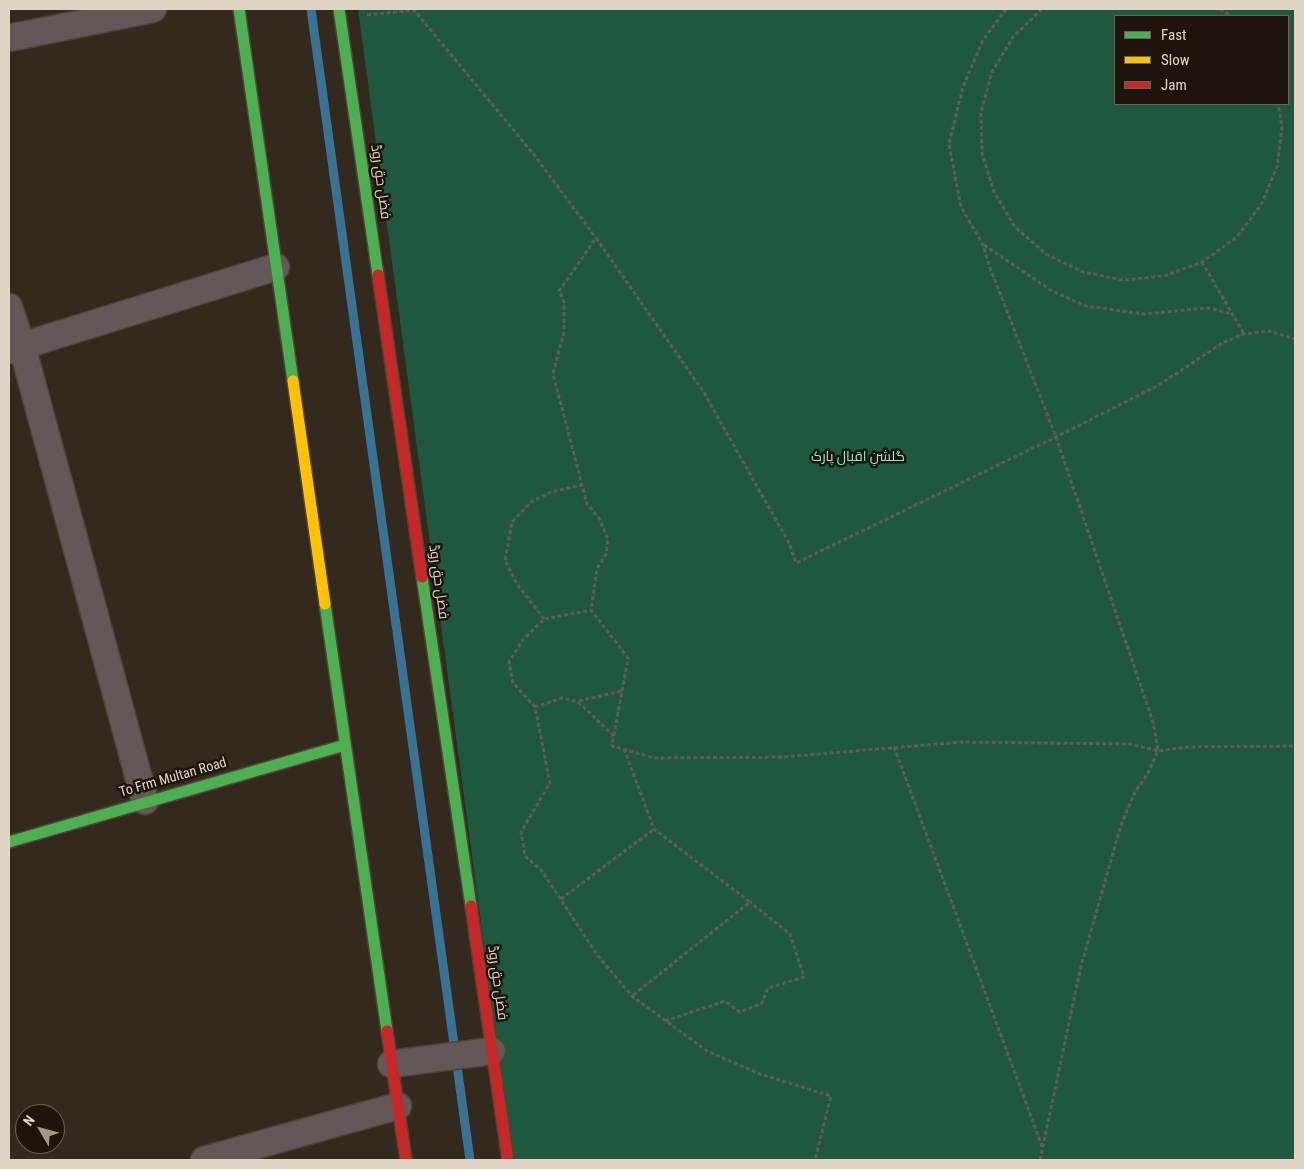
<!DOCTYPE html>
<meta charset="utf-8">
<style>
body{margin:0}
#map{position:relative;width:1304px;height:1169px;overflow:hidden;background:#332a1d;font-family:"Roboto Condensed",sans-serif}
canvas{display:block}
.frame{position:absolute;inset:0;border:10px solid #e0d4c6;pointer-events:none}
.legend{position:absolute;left:1114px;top:15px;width:175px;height:90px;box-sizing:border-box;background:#1d150b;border:1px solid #6b6156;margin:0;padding:6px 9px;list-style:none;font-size:15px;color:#e0d4c6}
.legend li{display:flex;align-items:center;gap:10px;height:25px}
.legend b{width:25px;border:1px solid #6b6156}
.north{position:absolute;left:15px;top:1104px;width:50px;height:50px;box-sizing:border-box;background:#1d150b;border:1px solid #6b6156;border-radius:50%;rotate:307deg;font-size:14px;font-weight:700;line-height:20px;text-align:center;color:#e0d4c6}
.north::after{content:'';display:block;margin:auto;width:18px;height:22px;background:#a3988b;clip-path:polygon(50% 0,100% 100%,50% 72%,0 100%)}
</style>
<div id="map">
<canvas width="1304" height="1169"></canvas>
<div class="frame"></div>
<ul class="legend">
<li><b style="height:6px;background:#4caf50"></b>Fast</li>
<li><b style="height:6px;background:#ffc107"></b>Slow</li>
<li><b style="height:6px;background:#c62828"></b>Jam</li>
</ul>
<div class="north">N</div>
</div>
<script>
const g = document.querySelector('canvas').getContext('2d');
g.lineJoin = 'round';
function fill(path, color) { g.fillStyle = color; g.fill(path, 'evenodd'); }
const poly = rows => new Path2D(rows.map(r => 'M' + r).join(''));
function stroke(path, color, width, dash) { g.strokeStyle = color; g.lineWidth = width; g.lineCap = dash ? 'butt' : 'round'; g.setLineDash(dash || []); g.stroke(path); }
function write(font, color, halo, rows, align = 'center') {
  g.font = font + ' "Roboto Condensed",Cairo,sans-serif'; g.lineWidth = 5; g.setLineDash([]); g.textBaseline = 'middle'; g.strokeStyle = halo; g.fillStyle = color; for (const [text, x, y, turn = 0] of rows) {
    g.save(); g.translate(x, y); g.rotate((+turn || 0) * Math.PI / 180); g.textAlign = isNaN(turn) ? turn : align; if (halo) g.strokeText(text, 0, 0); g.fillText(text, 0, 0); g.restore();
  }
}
const green = poly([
 [358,9,1295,9,1295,1160,513,1160],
 [1115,16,1288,16,1288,104,1115,104]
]);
const stream = poly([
 [311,9,470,1160]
]);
const path = poly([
 [1006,9,983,40,963,87,949,144,961,207,983,245,989,265,1056,437,1153,722,1158,751,1130,744,961,742,783,757,654,758,612,746,628,658,591,610,597,569,606,554,608,539,599,518,587,504,553,374,564,332,564,302,559,291,596,238,703,391,789,543,796,563,1056,437,1159,385,1224,342,1244,334,1269,331,1295,339],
 [1042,9,1013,37,992,72,981,112,982,153,994,192,1015,227,1046,254,1083,272,1123,280,1164,276,1202,262,1236,238,1261,205,1277,167,1282,127,1278,104],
 [1220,9,1231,16],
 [367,15,414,10,535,156,596,238],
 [984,245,1052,291,1086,306,1144,314,1208,308,1233,314],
 [1202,262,1244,334],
 [544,619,517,584,505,561,512,522,531,502,551,492,582,485],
 [579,701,622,691],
 [535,707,513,683,509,662,523,640,544,619,591,610],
 [614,736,578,702,562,698,535,707,550,783,521,832,525,856,542,871,598,956,632,996,707,1051,760,1074,831,1096,815,1160],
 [894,747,1042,1146],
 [624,749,654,829,750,902,632,996],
 [561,899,654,829],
 [665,1021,725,1001,740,1012,762,1003,768,988,804,977,790,934,750,902],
 [1040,1160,1081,966,1121,825,1135,792,1148,773,1158,751,1188,747,1295,746]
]);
const street = poly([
 [9,38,153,9],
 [9,307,22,346,145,801],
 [9,350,276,267],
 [391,1064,492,1051],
 [204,1160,398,1106]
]);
const fast = poly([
 [239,9,293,381],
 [339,9,378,275],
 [422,577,471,906],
 [325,604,387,1031],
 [9,842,345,745]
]);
const slow = poly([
 [293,381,325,604]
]);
const jam = poly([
 [378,275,422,577],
 [471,906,508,1160],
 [387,1031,406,1160]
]);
const streetNames = [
 ["فضل حق روڈ",380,182,82],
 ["فضل حق روڈ",438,582,82],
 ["To Frm Multan Road",173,778,-16],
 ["فضل حق روڈ",497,983,82]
];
const parkNames = [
 ["گلشنِ اقبال پارک",858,457]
];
fill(green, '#1d583f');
stroke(stream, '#387396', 9);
stroke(street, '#4d443a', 29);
stroke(fast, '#4d443a', 14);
stroke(slow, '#4d443a', 14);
stroke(jam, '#4d443a', 14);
stroke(path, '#645b58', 3, [4, 2.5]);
stroke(street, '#635857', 26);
stroke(fast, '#4caf50', 11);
stroke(slow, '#ffc107', 11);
stroke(jam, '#c62828', 11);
write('14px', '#e0d4c6', '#1d150b', streetNames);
write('14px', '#84f1c1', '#1d150b', parkNames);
</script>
